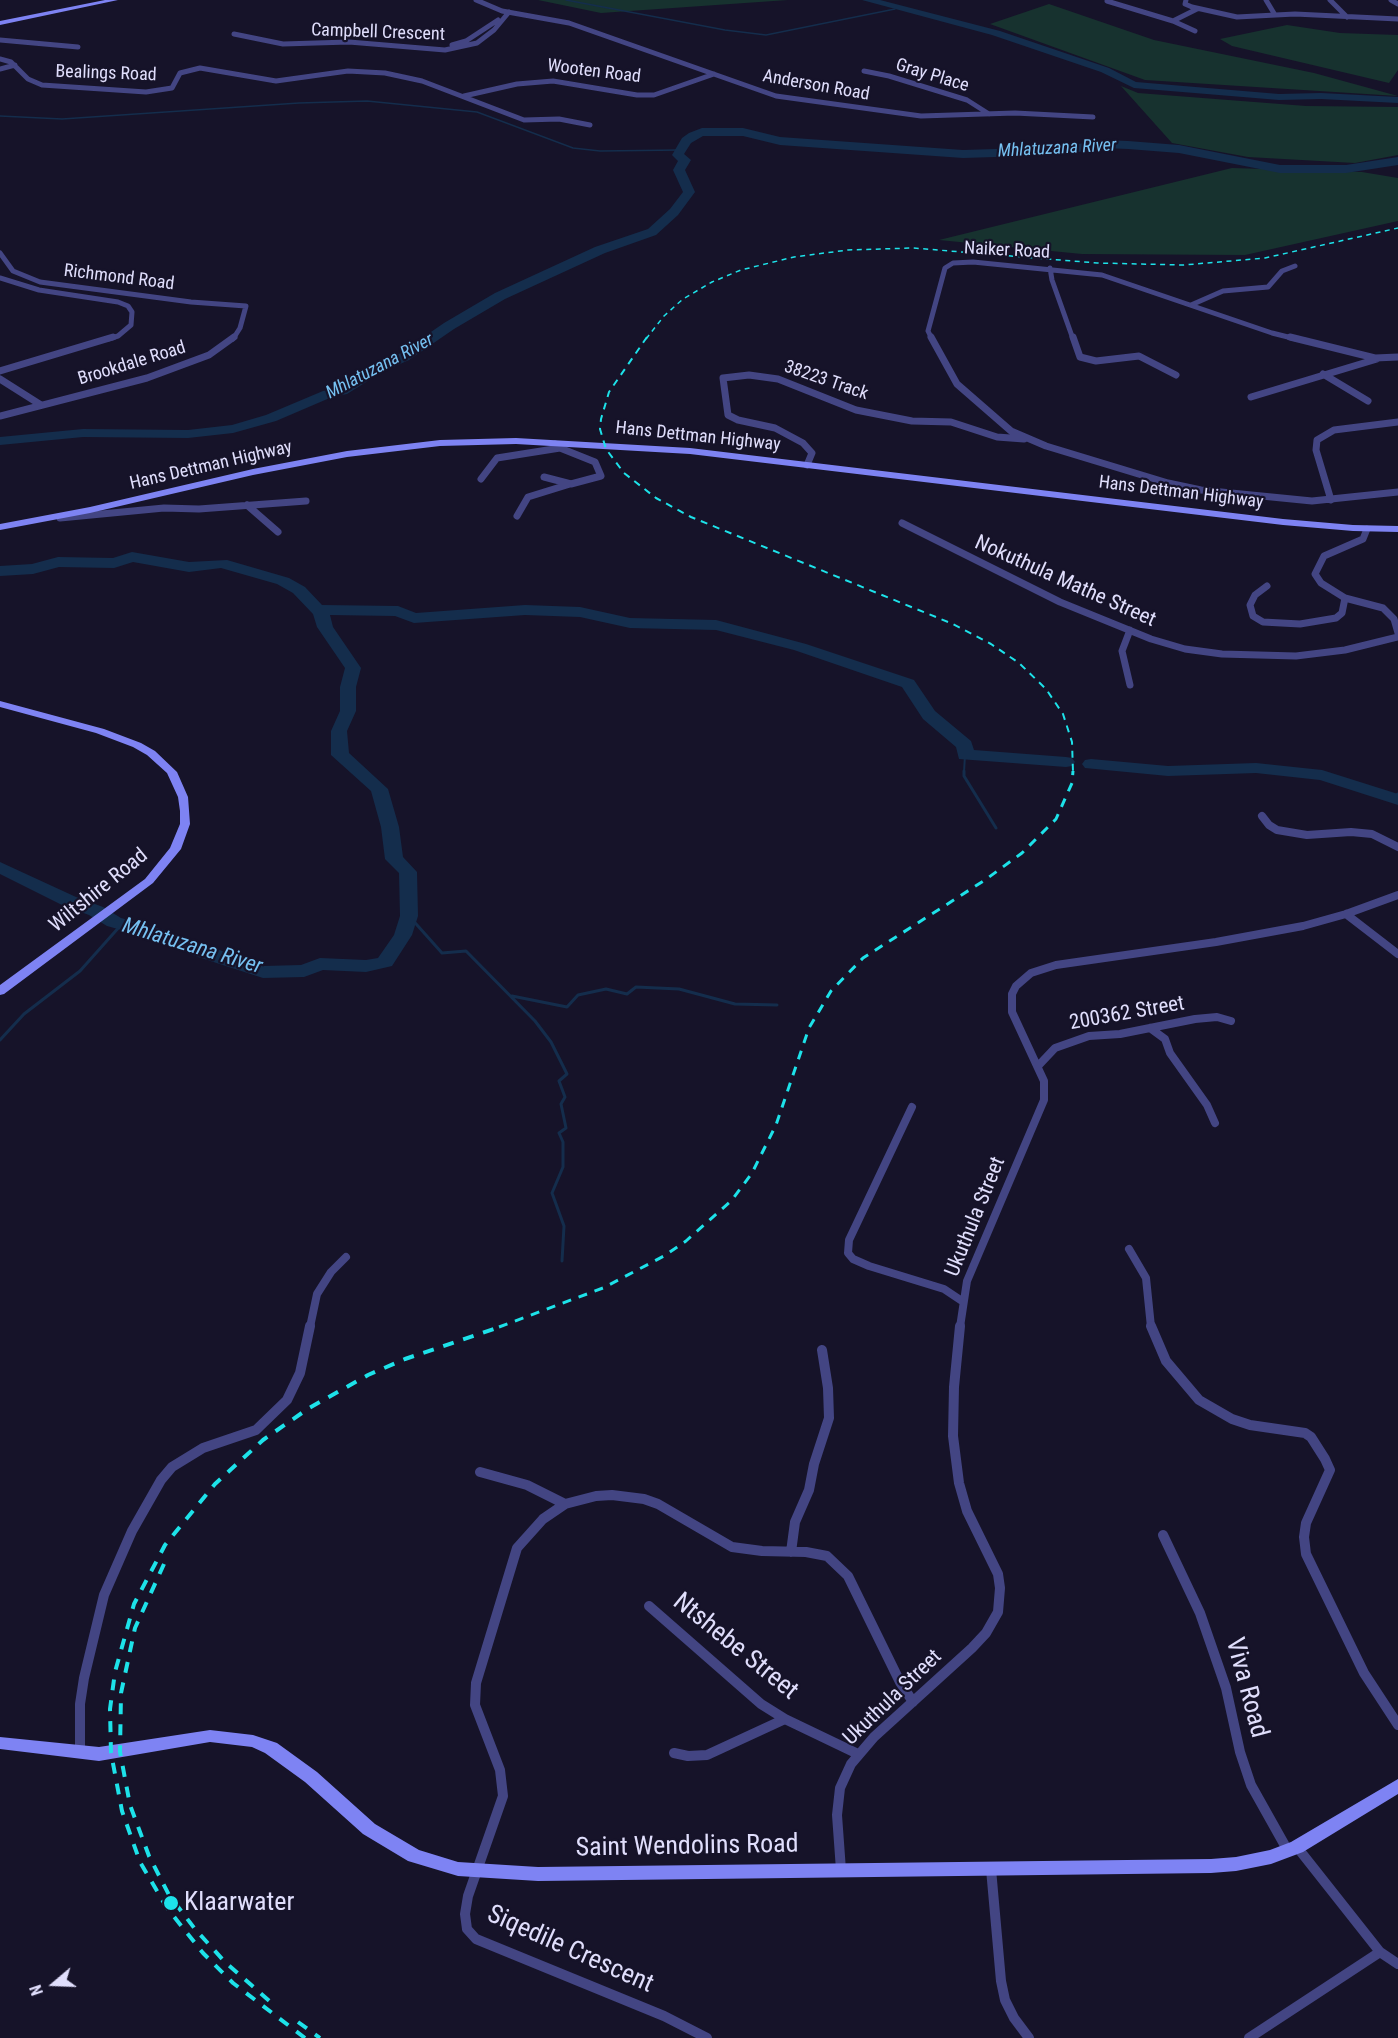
<!DOCTYPE html>
<style>
body{margin:0}
#map{position:relative;width:1398px;height:2038px;overflow:hidden;background:#161329;font-family:"Roboto Condensed",sans-serif}
canvas{display:block}
.north{position:absolute;left:24px;top:1954px;width:60px;height:60px;-webkit-text-stroke:4px #161329;paint-order:stroke;rotate:251deg;font-size:16px;font-weight:700;line-height:24px;text-align:center;color:#e0defc}
.north::after{content:'';display:block;margin:auto;width:21px;height:27px;background:#e0defc;clip-path:polygon(50% 0,100% 100%,50% 72%,0 100%)}
</style>
<div id="map">
<canvas width="1398" height="2038"></canvas>
<div class="north">N</div>
</div>
<script>
const g = document.querySelector('canvas').getContext('2d');
g.lineJoin = 'round';
function fill(path, color) { g.fillStyle = color; g.fill(path, 'evenodd'); }
const poly = rows => new Path2D(rows.map(r => 'M' + r).join(''));
function stroke(path, color, width, dash) { g.strokeStyle = color; g.lineWidth = width; g.lineCap = dash ? 'butt' : 'round'; g.setLineDash(dash || []); g.stroke(path); }
function write(font, color, halo, rows, align = 'center') {
  g.font = font + ' "Roboto Condensed",sans-serif'; g.lineWidth = 4.5; g.setLineDash([]); g.textBaseline = 'middle'; g.strokeStyle = halo; g.fillStyle = color; for (const [text, x, y, turn = 0] of rows) {
    g.save(); g.translate(x, y); g.rotate((+turn || 0) * Math.PI / 180); g.textAlign = isNaN(turn) ? turn : align; if (halo) g.strokeText(text, 0, 0); g.fillText(text, 0, 0); g.restore();
  }
}
const green = poly([
 [538,0,788,0,601,13],
 [1049,4,1154,40,1314,73,1398,96,1145,80,990,24],
 [1287,25,1340,33,1398,35,1398,70,1389,83,1232,46,1220,39],
 [1121,86,1138,93,1306,106,1398,107,1398,155,1355,163,1248,157,1172,143],
 [1232,168,1362,172,1398,178,1398,221,1245,255,1082,254,939,240]
]);
const streamFar2 = poly([
 [566,0,725,30,766,35,895,9],
 [0,116,62,119,299,103,367,101,477,112,573,148,600,151,680,150]
]);
const streamFar1 = poly([
 [964,772,965,755]
]);
const stream = poly([
 [964,771,964,776,996,828],
 [1393,798,1398,794],
 [409,916,442,953,466,951,535,1021,551,1042,567,1074,559,1081,565,1097,561,1104,566,1128,559,1133,563,1142,563,1167,552,1193,564,1226,562,1261],
 [512,996,567,1007,578,995,606,989,627,994,636,987,679,989,735,1004,777,1005],
 [0,1040,24,1014,80,971,121,925]
]);
const river = poly([
 [862,0,880,0,1000,31,1109,68,1136,82,1279,94,1321,93,1398,97,1398,103,1321,99,1279,100,1134,88,1101,72,992,35,862,0],
 [702,128,743,128,780,137,963,150,1060,147,1103,140,1128,141,1179,145,1280,165,1346,165,1398,157,1398,165,1346,173,1280,173,1179,153,1128,149,1103,148,1060,155,963,158,780,145,743,136,703,136,691,143,684,154,691,160,685,170,695,192,678,215,656,235,605,253,505,299,454,329,409,360,382,372,347,394,332,397,276,421,233,433,188,438,83,437,0,445,0,437,83,429,188,430,232,425,266,415,323,391,337,388,372,366,399,354,444,323,495,293,595,247,648,229,670,209,683,192,673,170,678,161,672,155,682,138,689,133,702,128],
 [132,552,189,562,227,560,289,578,305,587,322,605,398,606,416,613,525,605,580,607,630,618,716,620,806,644,914,680,935,711,971,741,974,750,1066,757,1072,758,1075,762,1072,766,1066,767,959,759,956,747,923,719,902,687,794,650,716,630,630,628,580,617,525,615,414,623,395,616,330,615,333,627,361,668,356,687,356,711,347,731,349,753,388,789,399,827,403,857,417,872,418,916,412,935,392,966,366,972,323,970,304,977,263,978,198,957,150,938,107,926,89,915,62,905,0,874,0,862,76,897,103,907,121,918,164,930,264,966,301,965,320,958,366,960,378,958,394,935,400,916,399,873,385,859,381,827,371,791,331,755,331,731,340,711,340,687,345,668,317,627,313,614,293,593,277,584,221,568,189,572,133,562,114,568,59,567,33,574,0,576,0,566,32,564,58,557,113,558,132,552],
 [1091,759,1168,766,1256,763,1322,770,1398,794,1398,805,1320,780,1256,773,1168,776,1085,768,1082,764,1085,760,1091,759]
]);
const streetFar3 = poly([
 [476,0,502,11,569,23,776,96,921,116,1015,113,1093,117],
 [1186,0,1185,4,1192,7,1237,17,1295,14,1398,19],
 [1266,0,1275,15],
 [1330,0,1347,17],
 [1391,0,1398,4],
 [1107,1,1173,21,1195,31],
 [1173,21,1197,9],
 [234,34,283,44,349,42,445,50,477,43,494,30,509,12],
 [0,40,78,47],
 [452,45,466,41,498,20],
 [0,59,11,62,28,79,42,85,146,92,172,88,180,73,200,68,276,81,348,71,385,73,422,81,524,120,559,119,590,125],
 [0,69,15,65],
 [864,71,889,76,967,100,989,114],
 [464,96,517,84,553,81,637,95,654,95,714,74],
 [0,253,13,271,40,282,191,302,246,306,240,328,233,339],
 [1050,268,1052,280,1073,339],
 [0,278,39,290,118,302,128,306,132,312,131,325,118,336,108,339],
 [1191,305,1223,291,1268,287,1282,271,1295,266],
 [932,339,928,331,945,268,953,263,973,262,1102,275,1272,333,1296,339]
]);
const streetFar2 = poly([
 [931,337,957,384,1011,431,1046,446,1168,483,1201,490,1312,501,1398,492],
 [1073,337,1080,357,1096,361,1139,356,1176,375],
 [1290,337,1375,358,1398,357],
 [0,371,113,337],
 [1323,374,1368,401],
 [0,379,41,405],
 [1251,397,1377,359],
 [0,416,147,378,209,355,234,337],
 [807,465,812,453,803,443,775,428,738,420,728,415,723,378,749,375,778,379,856,410,912,421,951,422,997,437,1024,439],
 [544,477,571,484,601,476,595,462,560,448],
 [481,479,497,458,560,448,555,444],
 [1331,500,1316,450,1317,440,1334,430,1398,422],
 [247,505,278,532],
 [517,516,528,497,570,484],
 [60,518,164,508,199,509,306,501],
 [902,523,1060,602,1151,639,1185,649,1222,654,1296,656,1345,650,1398,637],
 [1367,529,1363,539,1324,556,1315,574,1321,583,1345,598,1383,608,1394,619,1398,633],
 [1267,586,1255,595,1250,605,1253,616,1263,622,1300,624,1336,618,1342,613,1345,598],
 [1130,630,1122,651,1130,685]
]);
const streetFar1 = poly([
 [1262,816,1269,825,1277,830,1307,835,1351,832,1372,834,1398,847],
 [1346,914,1398,954],
 [1150,1028,1165,1039,1170,1053,1207,1105,1215,1123],
 [1038,1066,1055,1048,1089,1036,1120,1034,1195,1019,1217,1017,1231,1021],
 [912,1107,849,1240,848,1253,853,1259,869,1266,944,1289,962,1301],
 [1129,1249,1146,1278,1151,1327],
 [310,1327,317,1294,331,1272,346,1257],
 [960,1327,967,1281,1044,1100,1044,1081,1012,1012,1012,994,1016,986,1031,973,1056,965,1216,942,1303,926,1346,914,1398,895]
]);
const street = poly([
 [1151,1326,1166,1361,1199,1400,1232,1419,1250,1425,1305,1433,1311,1437,1325,1459,1330,1470,1306,1523,1304,1537,1306,1554,1364,1673,1398,1725],
 [480,1472,527,1485,565,1504],
 [1163,1535,1200,1613,1226,1688,1240,1752,1251,1785,1288,1851],
 [791,1552,795,1522,809,1490,814,1464,829,1418,828,1388,822,1350],
 [649,1606,761,1704,785,1719,858,1754],
 [80,1753,80,1704,84,1678,104,1595,132,1531,161,1480,172,1467,203,1448,256,1430,287,1400,300,1373,310,1326],
 [674,1753,688,1756,707,1755,785,1719],
 [1297,1847,1380,1952,1398,1964],
 [991,1869,1001,1981,1005,2000,1014,2018,1029,2038],
 [841,1870,837,1815,840,1788,851,1764,874,1737,972,1648,986,1633,998,1612,1000,1588,998,1574,967,1511,959,1483,953,1436,954,1387,960,1326],
 [707,2038,664,2016,476,1939,467,1929,465,1914,468,1896,503,1796,500,1770,475,1705,476,1683,517,1548,543,1519,565,1504,596,1496,612,1495,644,1499,658,1504,732,1547,762,1551,806,1552,827,1556,848,1576,900,1682,913,1702],
 [1249,2038,1380,1952]
]);
const secondary = poly([
 [105,0,118,0,0,25,0,21,105,0],
 [516,438,690,448,1283,519,1353,525,1398,526,1398,532,1353,531,1283,525,690,454,516,444,440,446,347,457,253,475,90,513,0,530,0,524,90,507,253,469,347,451,440,440,516,438],
 [0,701,104,729,141,743,155,751,177,772,188,797,190,824,181,849,153,883,4,994,0,995,0,985,145,879,170,848,180,824,180,811,178,797,167,773,147,755,133,747,96,733,0,707,0,701],
 [210,1730,253,1735,277,1743,317,1772,375,1824,419,1850,458,1862,538,1867,1211,1859,1236,1857,1270,1850,1291,1842,1398,1779,1398,1794,1303,1852,1271,1864,1236,1871,1211,1873,538,1881,458,1876,408,1861,363,1834,305,1782,265,1753,252,1747,210,1742,99,1761,0,1749,0,1737,99,1747,210,1730]
]);
const railFar3 = poly([
 [646,339,664,316,683,299,712,282,741,270,794,257,848,250,913,248,1097,263,1184,265,1265,258,1398,228]
]);
const railFar2 = poly([
 [647,337,609,392,601,419,600,429,606,449,624,473,656,498,691,517,953,624,991,644,1019,663,1046,689,1063,714,1072,742,1073,772]
]);
const railFar1 = poly([
 [499,1327,603,1288,664,1256,686,1241,732,1200,752,1173,776,1125,809,1028,831,991,863,958,985,880,1022,853,1056,819,1072,783,1073,771]
]);
const rail = poly([
 [164,1564,135,1628,121,1693,120,1752,130,1805,149,1856,169,1895,195,1929,225,1962,274,2005],
 [298,2022,320,2038],
 [305,2038,233,1983,203,1953,167,1908,140,1862,122,1811,111,1753,110,1709,115,1672,134,1604,165,1545,215,1484,263,1440,309,1408,368,1375,405,1359,503,1326]
]);
const markers = [
 [171,1903,8,"#1de2e9"]
];
const farStreetnames = [
 ["Campbell Crescent",378,33,2],
 ["Wooten Road",594,72,7],
 ["Bealings Road",106,74,2],
 ["Gray Place",932,76,17],
 ["Anderson Road",816,86,10],
 ["Naiker Road",1007,251,3],
 ["Richmond Road",119,278,7],
 ["Brookdale Road",132,364,-17],
 ["38223 Track",826,381,19],
 ["Hans Dettman Highway",698,437,6],
 ["Hans Dettman Highway",211,466,-13],
 ["Hans Dettman Highway",1181,493,7]
];
const farWaternames = [
 ["Mhlatuzana River",1057,149,-3],
 ["Mhlatuzana River",380,367,-28]
];
const streetNames = [
 ["Nokuthula Mathe Street",1065,582,24],
 ["Wiltshire Road",99,891,-39],
 ["200362 Street",1127,1014,-10],
 ["Ukuthula Street",976,1217,-68],
 ["Ukuthula Street",893,1698,-44]
];
const waterNames = [
 ["Mhlatuzana River",192,947,17]
];
const nearStreetnames = [
 ["Ntshebe Street",735,1647,39],
 ["Viva Road",1246,1688,75],
 ["Saint Wendolins Road",687,1847,-1],
 ["Siqedile Crescent",570,1950,24]
];
const nearPoinames = [
 ["Klaarwater",184,1903]
];
fill(green, '#17322f');
stroke(streamFar2, '#142d4c', 1.5);
stroke(streamFar1, '#142d4c', 2);
stroke(stream, '#142d4c', 3);
fill(river, '#142d4c');
stroke(streetFar3, '#434583', 5);
stroke(streetFar2, '#434583', 7);
stroke(streetFar1, '#434583', 8);
stroke(street, '#434583', 10);
fill(secondary, '#7e83f3');
stroke(railFar3, '#1de2e9', 1.5, [5, 4.5]);
stroke(railFar2, '#1de2e9', 2, [7, 6]);
stroke(railFar1, '#1de2e9', 3, [9, 8]);
stroke(rail, '#1de2e9', 4, [11, 10]);
for (const [x, y, r, color] of markers) { const dot = new Path2D(); dot.arc(x, y, r, 0, 2 * Math.PI); g.fillStyle = color; g.fill(dot); stroke(dot, '#161329', 2); }
write('18px', '#e0defc', '#161329', farStreetnames);
write('italic 18px', '#76c1f2', '#161329', farWaternames);
write('21px', '#e0defc', '#161329', streetNames);
write('italic 22px', '#76c1f2', '#161329', waterNames);
write('26px', '#e0defc', '#161329', nearStreetnames);
write('26px', '#e0defc', '#161329', nearPoinames, 'left');
</script>
